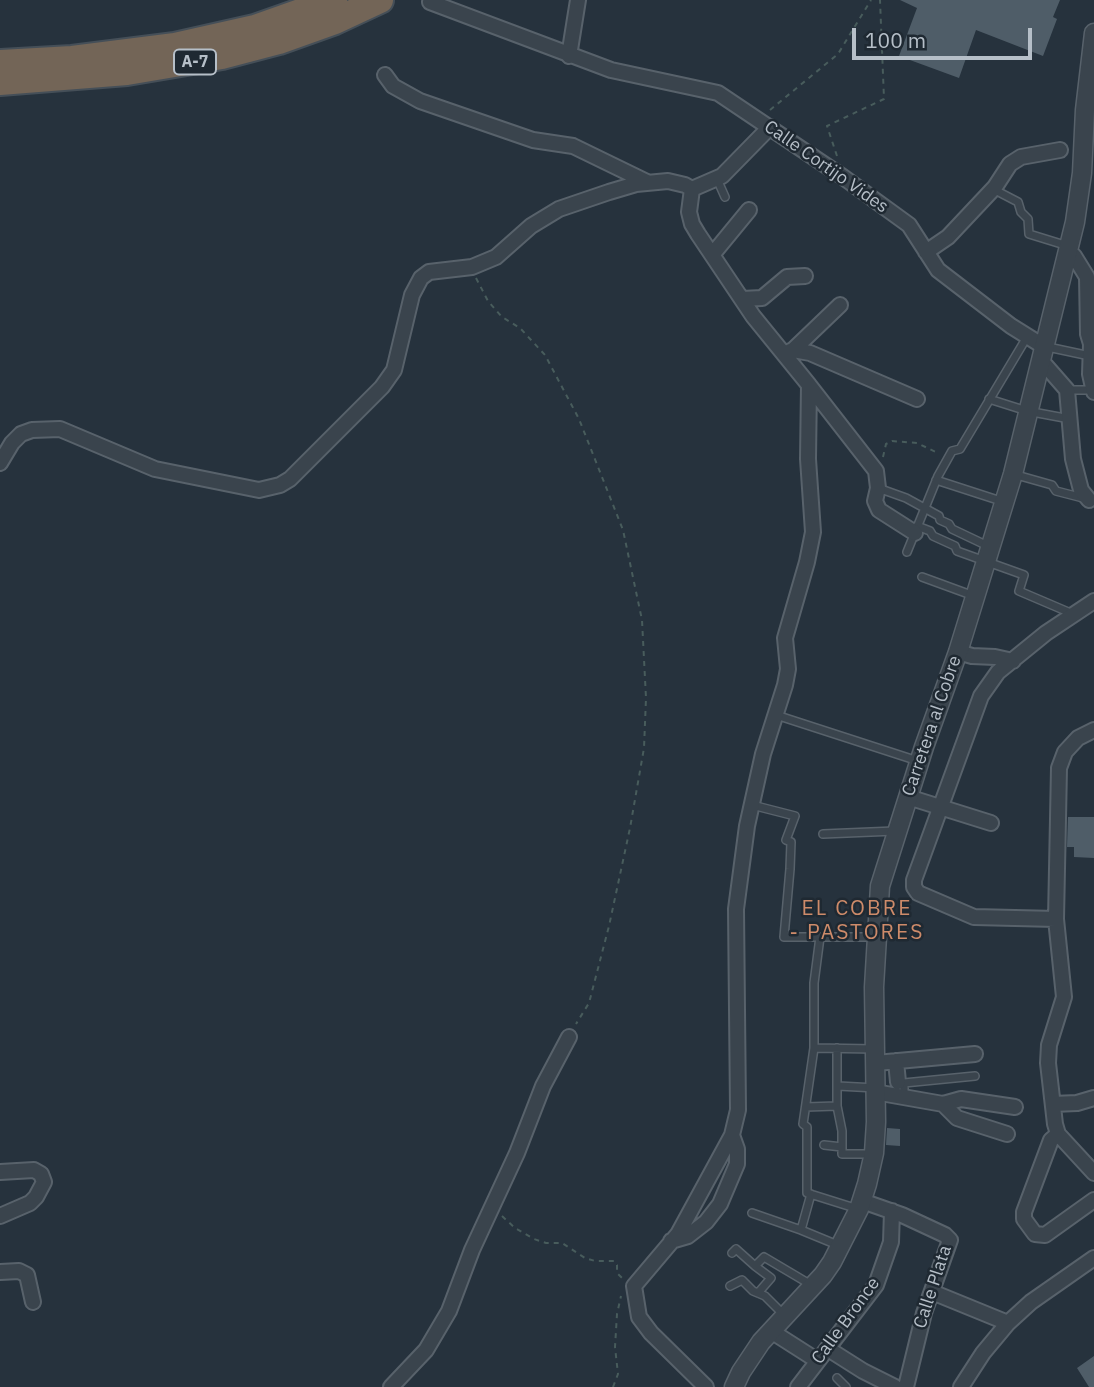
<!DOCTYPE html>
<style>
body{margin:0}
#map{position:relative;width:1094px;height:1387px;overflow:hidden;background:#26323d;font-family:"IBM Plex Sans",sans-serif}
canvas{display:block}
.scale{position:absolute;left:852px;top:28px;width:180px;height:32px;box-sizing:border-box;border:4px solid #b6bfc8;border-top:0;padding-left:9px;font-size:21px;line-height:24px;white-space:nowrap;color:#b6bfc8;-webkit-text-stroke:5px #1f2932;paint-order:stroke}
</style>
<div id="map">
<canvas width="1094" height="1387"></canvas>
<div class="scale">100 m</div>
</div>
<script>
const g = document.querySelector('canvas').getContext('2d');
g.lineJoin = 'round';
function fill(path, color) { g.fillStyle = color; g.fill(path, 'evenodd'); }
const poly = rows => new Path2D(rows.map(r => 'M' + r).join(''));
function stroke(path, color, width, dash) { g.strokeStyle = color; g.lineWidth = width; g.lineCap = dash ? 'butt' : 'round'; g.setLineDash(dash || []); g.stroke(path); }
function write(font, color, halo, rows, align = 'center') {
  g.font = font + ' "IBM Plex Sans",sans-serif'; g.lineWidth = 5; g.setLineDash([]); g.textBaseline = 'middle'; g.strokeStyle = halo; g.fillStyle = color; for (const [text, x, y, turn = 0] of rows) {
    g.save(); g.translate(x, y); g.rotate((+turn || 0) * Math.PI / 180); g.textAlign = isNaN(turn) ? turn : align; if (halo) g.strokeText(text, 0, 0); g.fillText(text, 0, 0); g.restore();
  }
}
const building = poly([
 [900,0,1060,0,1053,17,1057,19,1043,56,976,30,959,78,899,56,917,8],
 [1068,817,1094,817,1094,858,1074,857,1074,847,1067,847],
 [887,1128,900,1129,900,1146,886,1145],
 [1094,1356,1094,1387,1089,1387,1077,1368]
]);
const path = poly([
 [770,110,838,54,871,0],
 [837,156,827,126,884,99,880,0],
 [476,278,488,301,502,317,520,328,545,355,579,419,623,530,642,620,646,698,644,748,630,828,609,926,589,1003,576,1024],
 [883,457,886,444,892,441,917,443,938,453],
 [502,1216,515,1228,534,1239,546,1243,562,1243,585,1258,595,1261,614,1261,617,1265,617,1273,624,1280],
 [613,1387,618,1374,615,1347,617,1314,621,1296]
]);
const service = poly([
 [717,179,725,197],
 [993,189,1018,202,1021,212,1028,219,1029,234,1068,246],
 [1043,346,1090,356],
 [1067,390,1093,390],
 [989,399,1027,411,1070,419],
 [1013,474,1052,485,1056,491,1087,499],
 [936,480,1004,502],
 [878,488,906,498,939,516,940,520,949,524,952,529,990,547],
 [917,526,930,531,933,536,955,546,957,551,1024,575,1019,591,1073,614],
 [907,552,938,476,952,451,960,449,1027,337],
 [922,577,974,596],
 [776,715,918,761],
 [752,805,795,816,786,840,791,842,790,869,784,937,875,937],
 [823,834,895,831],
 [820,937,814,983,814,1048,803,1124,807,1127,807,1193,858,1209],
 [814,1048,875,1049],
 [837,1048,837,1106,842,1131,842,1154,873,1154],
 [838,1086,876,1088],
 [904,1097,904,1083,975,1076],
 [806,1107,837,1106],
 [824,1145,842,1147],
 [811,1194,801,1230,840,1246],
 [752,1213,801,1230],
 [732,1253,736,1249,755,1266,764,1257,813,1286],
 [755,1266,771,1278,758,1293],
 [730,1286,742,1280,753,1291,765,1296,784,1315],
 [837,1378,846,1387]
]);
const minor = poly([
 [430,2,611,70,718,93,843,177,909,225,938,270,1011,326,1043,346],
 [569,56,578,0],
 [385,75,393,86,420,101,533,140,573,146,647,182],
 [926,252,948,237,995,187,1010,164,1021,157,1060,150],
 [1067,253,1074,256,1087,277,1088,334,1091,344,1090,374,1094,392],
 [712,255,749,210],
 [742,299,762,298,787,277,805,276],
 [793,350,840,305],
 [784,354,793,350,810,353,917,399],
 [1039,364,1046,366,1067,390,1073,459,1081,490,1089,500],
 [809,385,876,471,878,488,875,501,879,510,915,533],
 [0,463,12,443,21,434,32,430,60,429,155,469,259,490,280,485,290,479,382,387,394,370,412,295,421,278,429,272,472,267,496,257,531,226,559,209,609,192,636,184,668,181,685,185,692,189],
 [958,652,972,656,995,657,1013,661],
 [1094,730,1078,738,1065,752,1059,768,1056,919,1064,997,1049,1045,1048,1063,1055,1124,1058,1134,1094,1173],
 [908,797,991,823],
 [1056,919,974,917,918,893,914,887,914,880,981,696,998,672,1046,633,1094,601],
 [896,1061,898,1082],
 [876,1063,975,1054],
 [875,1092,943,1104],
 [1053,1104,1077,1103,1094,1098],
 [1007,1134,957,1118,943,1104,961,1099,1015,1107],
 [1058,1134,1051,1140,1024,1212,1024,1219,1035,1234,1045,1235,1094,1200],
 [0,1172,34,1170,41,1174,44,1182,36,1197,30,1203,0,1216],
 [862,1201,902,1215,945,1235,950,1240,924,1313,906,1387],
 [671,1241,688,1236,706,1222,720,1204,737,1164,737,1149,732,1135],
 [0,1272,19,1271,27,1275,33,1302],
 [932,1292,1008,1323],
 [771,1331,818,1361],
 [829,1347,833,1352,863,1371,895,1387],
 [391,1387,426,1350,449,1311,472,1250,517,1153,543,1086,569,1037],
 [706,1387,651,1333,639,1317,634,1286,678,1234,732,1135,738,1110,736,909,747,826,763,754,785,685,788,669,785,638,807,562,813,532,808,459,809,385,753,316,698,234,692,224,689,212,692,189,722,176,770,127],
 [798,1387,876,1285,891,1242,892,1211],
 [961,1387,983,1353,1008,1323,1031,1302,1094,1258]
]);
const tertiary = poly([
 [734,1387,741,1372,761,1342,823,1275,832,1262,859,1209,867,1184,874,1153,876,1122,874,987,880,886,924,747,958,652,1013,474,1075,222,1082,173,1085,110,1094,33]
]);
const motorway = poly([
 [0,63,72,59,175,46,255,28,334,0],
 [0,82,127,72,222,56,279,41,335,21,380,0]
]);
const shields = [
 [195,62,42]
];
const shieldNames = [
 ["A-7",195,62]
];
const streetNames = [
 ["Calle Cortijo Vides",826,167,35],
 ["Carretera al Cobre",932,726,-71],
 ["Calle Plata",933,1287,-72],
 ["Calle Bronce",846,1321,-54]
];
const quarterNames = [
 ["EL COBRE",857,909],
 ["- PASTORES",857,933]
];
fill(building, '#4f5d68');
stroke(service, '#58626b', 10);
stroke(minor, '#58626b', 18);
stroke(tertiary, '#58626b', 21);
stroke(motorway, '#454f58', 30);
stroke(path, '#485c5c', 2, [5, 5]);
stroke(service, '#3a444d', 7);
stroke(minor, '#3a444d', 14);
stroke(tertiary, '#3a444d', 18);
stroke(motorway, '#736557', 26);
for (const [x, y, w] of shields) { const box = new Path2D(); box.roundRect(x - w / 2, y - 12.5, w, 25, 5); g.fillStyle = '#1f2932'; g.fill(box); stroke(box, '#b6bfc8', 2); }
write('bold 16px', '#b6bfc8', null, shieldNames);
write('18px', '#b6bfc8', '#1f2932', streetNames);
g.letterSpacing = '2px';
write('21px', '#ce8b6a', '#1f2932', quarterNames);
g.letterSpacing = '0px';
</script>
